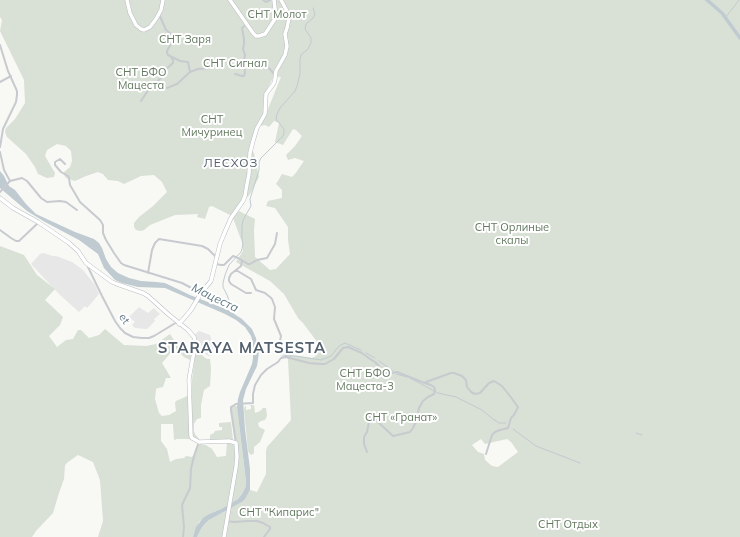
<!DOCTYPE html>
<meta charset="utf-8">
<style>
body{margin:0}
canvas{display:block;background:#f8f8f5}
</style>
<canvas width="740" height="537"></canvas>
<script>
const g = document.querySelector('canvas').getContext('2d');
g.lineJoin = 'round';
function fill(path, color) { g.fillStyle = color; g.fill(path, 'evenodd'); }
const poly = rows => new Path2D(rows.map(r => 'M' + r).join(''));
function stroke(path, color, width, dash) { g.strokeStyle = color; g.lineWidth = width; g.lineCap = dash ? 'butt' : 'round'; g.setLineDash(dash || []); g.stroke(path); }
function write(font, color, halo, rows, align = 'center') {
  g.font = font + ' Mulish,sans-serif'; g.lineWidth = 4; g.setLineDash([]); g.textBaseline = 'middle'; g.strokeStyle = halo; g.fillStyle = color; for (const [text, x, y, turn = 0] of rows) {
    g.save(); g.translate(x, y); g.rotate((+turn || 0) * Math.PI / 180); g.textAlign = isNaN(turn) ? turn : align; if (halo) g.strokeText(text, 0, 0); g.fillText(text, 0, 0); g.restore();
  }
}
const built = poly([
 [43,253,53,256,56,256,72,262,83,270,95,285,99,294,87,308,85,306,79,312,60,295,31,264,40,254],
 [139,307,148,313,154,308,160,314,154,319,155,321,147,329,135,328,132,325,135,322,129,317],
 [199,331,210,335,213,345,213,355,208,356,199,347,193,336]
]);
const green = poly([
 [0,0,740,0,740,537,197,537,201,529,209,520,242,502,247,495,250,490,257,492,266,474,266,451,267,447,291,420,288,359,283,355,284,354,312,358,316,356,317,352,318,343,303,323,298,318,284,294,270,281,236,262,243,251,242,242,233,218,239,211,255,219,254,230,255,257,270,270,276,269,290,254,288,240,288,227,275,208,266,206,268,201,282,198,282,190,276,184,282,174,292,177,295,174,304,161,295,158,288,160,286,155,295,146,302,136,296,130,293,129,283,145,275,142,279,123,274,121,269,127,265,125,260,126,266,114,281,77,274,76,264,95,263,114,262,115,249,148,254,153,259,177,250,194,232,216,212,206,209,207,205,219,197,217,198,214,175,215,150,225,144,230,141,231,136,230,134,227,134,223,139,217,153,206,167,192,162,182,154,175,141,176,124,184,118,181,108,180,103,174,98,172,86,176,75,181,66,178,63,173,70,167,72,161,71,151,66,146,57,144,47,150,45,156,55,173,54,177,47,178,38,174,35,167,26,154,7,137,5,132,6,128,15,119,25,103,24,80,0,31,2,20,0,17],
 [481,439,485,444,507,439,511,442,518,452,498,467,492,466,485,460,484,454,478,452,472,445],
 [0,246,24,255,37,275,55,289,45,300,63,317,60,325,49,336,57,347,66,340,73,339,78,330,81,330,89,338,99,335,105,329,124,345,146,346,156,344,170,334,177,345,192,351,190,360,184,357,175,348,162,363,171,378,166,378,163,387,158,388,156,389,155,399,159,413,162,416,169,415,176,411,175,403,176,401,192,394,192,380,196,349,204,357,207,359,210,359,211,369,210,386,204,390,201,405,201,418,197,419,194,424,194,431,195,434,199,439,198,440,187,439,177,439,174,440,173,424,161,424,161,441,167,449,170,462,176,459,184,458,186,456,192,457,193,456,196,447,200,444,206,445,212,449,217,457,226,456,227,442,235,444,231,410,232,407,235,405,237,407,246,481,246,486,242,494,238,499,221,509,209,514,199,522,193,537,98,537,103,521,100,480,93,462,78,455,68,462,65,465,64,479,59,493,53,513,36,531,32,537,0,537],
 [249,405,254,405,255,413,260,411,263,408,266,408,267,416,265,420,261,421,258,423,259,427,265,430,260,442,254,447,254,453,253,454,251,455,249,453,248,451,244,410,245,406,246,406,246,410,251,409,251,406],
 [231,422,233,440,210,441,210,435,214,433,215,431,222,430,222,427,219,427,219,423]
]);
const water = poly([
 [0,171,4,176,9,186,15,190,26,204,36,214,75,232,94,239,99,243,102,248,106,259,111,267,118,273,129,278,141,281,156,282,165,283,190,295,228,310,242,319,252,329,256,338,259,352,257,366,246,389,243,400,245,429,250,469,250,490,245,499,242,502,209,520,205,524,201,529,197,537,193,537,196,527,203,518,209,514,221,509,238,499,242,494,246,486,246,481,237,407,238,399,240,392,252,364,253,358,253,343,251,336,245,327,236,320,225,314,165,288,138,287,122,283,115,280,104,268,98,254,79,240,45,222,27,211,0,188]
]);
const stream = poly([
 [725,18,739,0],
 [234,314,227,295,223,287,223,283,225,275,229,265,241,252,242,249,243,244,242,239,242,226,243,220,251,206,250,199,259,170,259,162,261,158,283,136,284,132,284,129,276,119,277,114,280,108,295,91,297,86,300,74,300,59,301,55,308,49,311,43,311,38,305,29,306,24,313,18,315,14,313,8],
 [366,353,375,358],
 [282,356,295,356,321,360,331,356,339,346,345,343,361,350],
 [379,361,393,371],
 [396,374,407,377],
 [410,378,438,393,456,397,482,410,493,419,499,423,506,423],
 [513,429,536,446,580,463],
 [636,433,642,435]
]);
const river = poly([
 [707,0,722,13,740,38]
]);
const street = poly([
 [263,0,266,2,270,0],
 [159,14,166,30,171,34,173,40,167,51,167,53,168,55,180,61,188,62,190,72],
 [0,45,8,71,17,91,17,95,16,102,3,129,0,147],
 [257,63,261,64,264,61,266,60,268,67,275,75],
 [235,74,242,76,244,76,245,73,244,61,245,55,243,49,244,44,244,39,242,28,247,24],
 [0,82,11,76],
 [167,88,177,84,190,72,198,69,211,68],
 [141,101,149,89,161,78,165,70,173,63,173,60,171,57],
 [0,152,4,170,10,181],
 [65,164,60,159,55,162,55,165,61,172,68,176,69,178,70,185,80,202,100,220,103,225,103,233,106,240,114,253,121,263,124,265,182,283,201,293],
 [0,192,10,181,22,178,27,181,41,198,47,202,60,201,66,202,77,210],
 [0,230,11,238,16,241,19,241,38,223],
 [242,261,241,266,231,274,229,278,229,281,231,284,246,293,251,293],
 [216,264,221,265,224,265,233,256,238,258,248,264,250,264,257,260,267,258,275,244,277,233],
 [87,265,102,296,115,321,120,328,125,333,133,337,142,338,149,338,154,336,177,322],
 [236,270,251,279,256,290,265,293,270,297,272,299,275,307,274,319,281,336,279,346,286,352,286,357],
 [148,273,152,250,155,243,159,239,202,246,208,249,217,258],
 [426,382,451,373,454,373,462,376,466,380,467,387,471,392,475,394,480,393,489,383,494,381,502,386,510,396,518,407,514,415,511,418,508,428,500,430,495,432,492,435,486,454],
 [236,443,231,410,231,407,236,404,253,403,253,394,255,385,261,375,267,369,278,362,281,358,286,357,309,363,321,364,325,364,334,359,343,348,348,347,362,353,370,359,375,362,386,374,397,372,422,382,431,385,434,387,435,390,434,394,428,397,423,401,419,408,417,419,413,428,410,432,393,436,378,422,374,415,371,415,370,417,367,432,364,437,364,444,367,452],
 [227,521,234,522,248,521,257,521,263,523,270,527,270,529,264,537],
 [183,537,184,527,182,505,190,488,191,469,194,456,199,442]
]);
const secondary = poly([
 [127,0,130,13,136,25,141,29,144,30,150,27,156,19,161,10,163,0],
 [230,0,253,33,256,36,259,36,265,34,275,19,276,17,274,0],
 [0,198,13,208,38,222,69,243,78,251,86,263,112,282,117,284,143,293,148,296,168,314,188,330,194,337,195,341,195,346,189,379,191,436,192,438,199,442,229,441,236,443,237,457,236,467,224,537],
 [179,324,191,310,201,293,211,281,220,244,224,234,231,218,243,201,245,196,247,184,249,174,250,153,253,141,257,128,265,114,266,94,274,83,275,79,276,71,285,55,287,46,285,34,287,28,289,18,288,13,281,0]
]);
const parkNames = [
 ["СНТ Молот",277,15],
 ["СНТ Заря",185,40],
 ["СНТ Сигнал",235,64],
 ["СНТ БФО",141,73],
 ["Мацеста",141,86],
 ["СНТ",212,120],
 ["Мичуринец",212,133],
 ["СНТ Орлиные",512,228],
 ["скалы",512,241],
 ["СНТ БФО",365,374],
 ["Мацеста-3",365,387],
 ["СНТ «Гранат»",401,418],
 ["СНТ \"Кипарис\"",279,513],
 ["СНТ Отдых",568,525]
];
const streetNames = [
 ["et",124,319,55]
];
const neighbourhoodNames = [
 ["ЛЕСХОЗ",231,163]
];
const waterNames = [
 ["Мацеста",215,298,26]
];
const districtNames = [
 ["STARAYA MATSESTA",242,348]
];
fill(built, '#e6e7e6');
fill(green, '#d9e0d5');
fill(water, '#c0cbd1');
stroke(stream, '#c0cbd1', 1);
stroke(river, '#c0cbd1', 3.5);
stroke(secondary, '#b9bec3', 4.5);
stroke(street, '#c7cbcf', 2);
stroke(secondary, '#fff', 3.5);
write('11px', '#647a60', '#fff', parkNames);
write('11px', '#647789', '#fff', streetNames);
g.letterSpacing = '1px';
write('12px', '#53606d', '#fff', neighbourhoodNames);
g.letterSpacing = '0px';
write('italic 12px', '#5f7984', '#fff', waterNames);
g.letterSpacing = '1px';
write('bold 15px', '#53606d', '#fff', districtNames);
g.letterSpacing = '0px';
</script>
